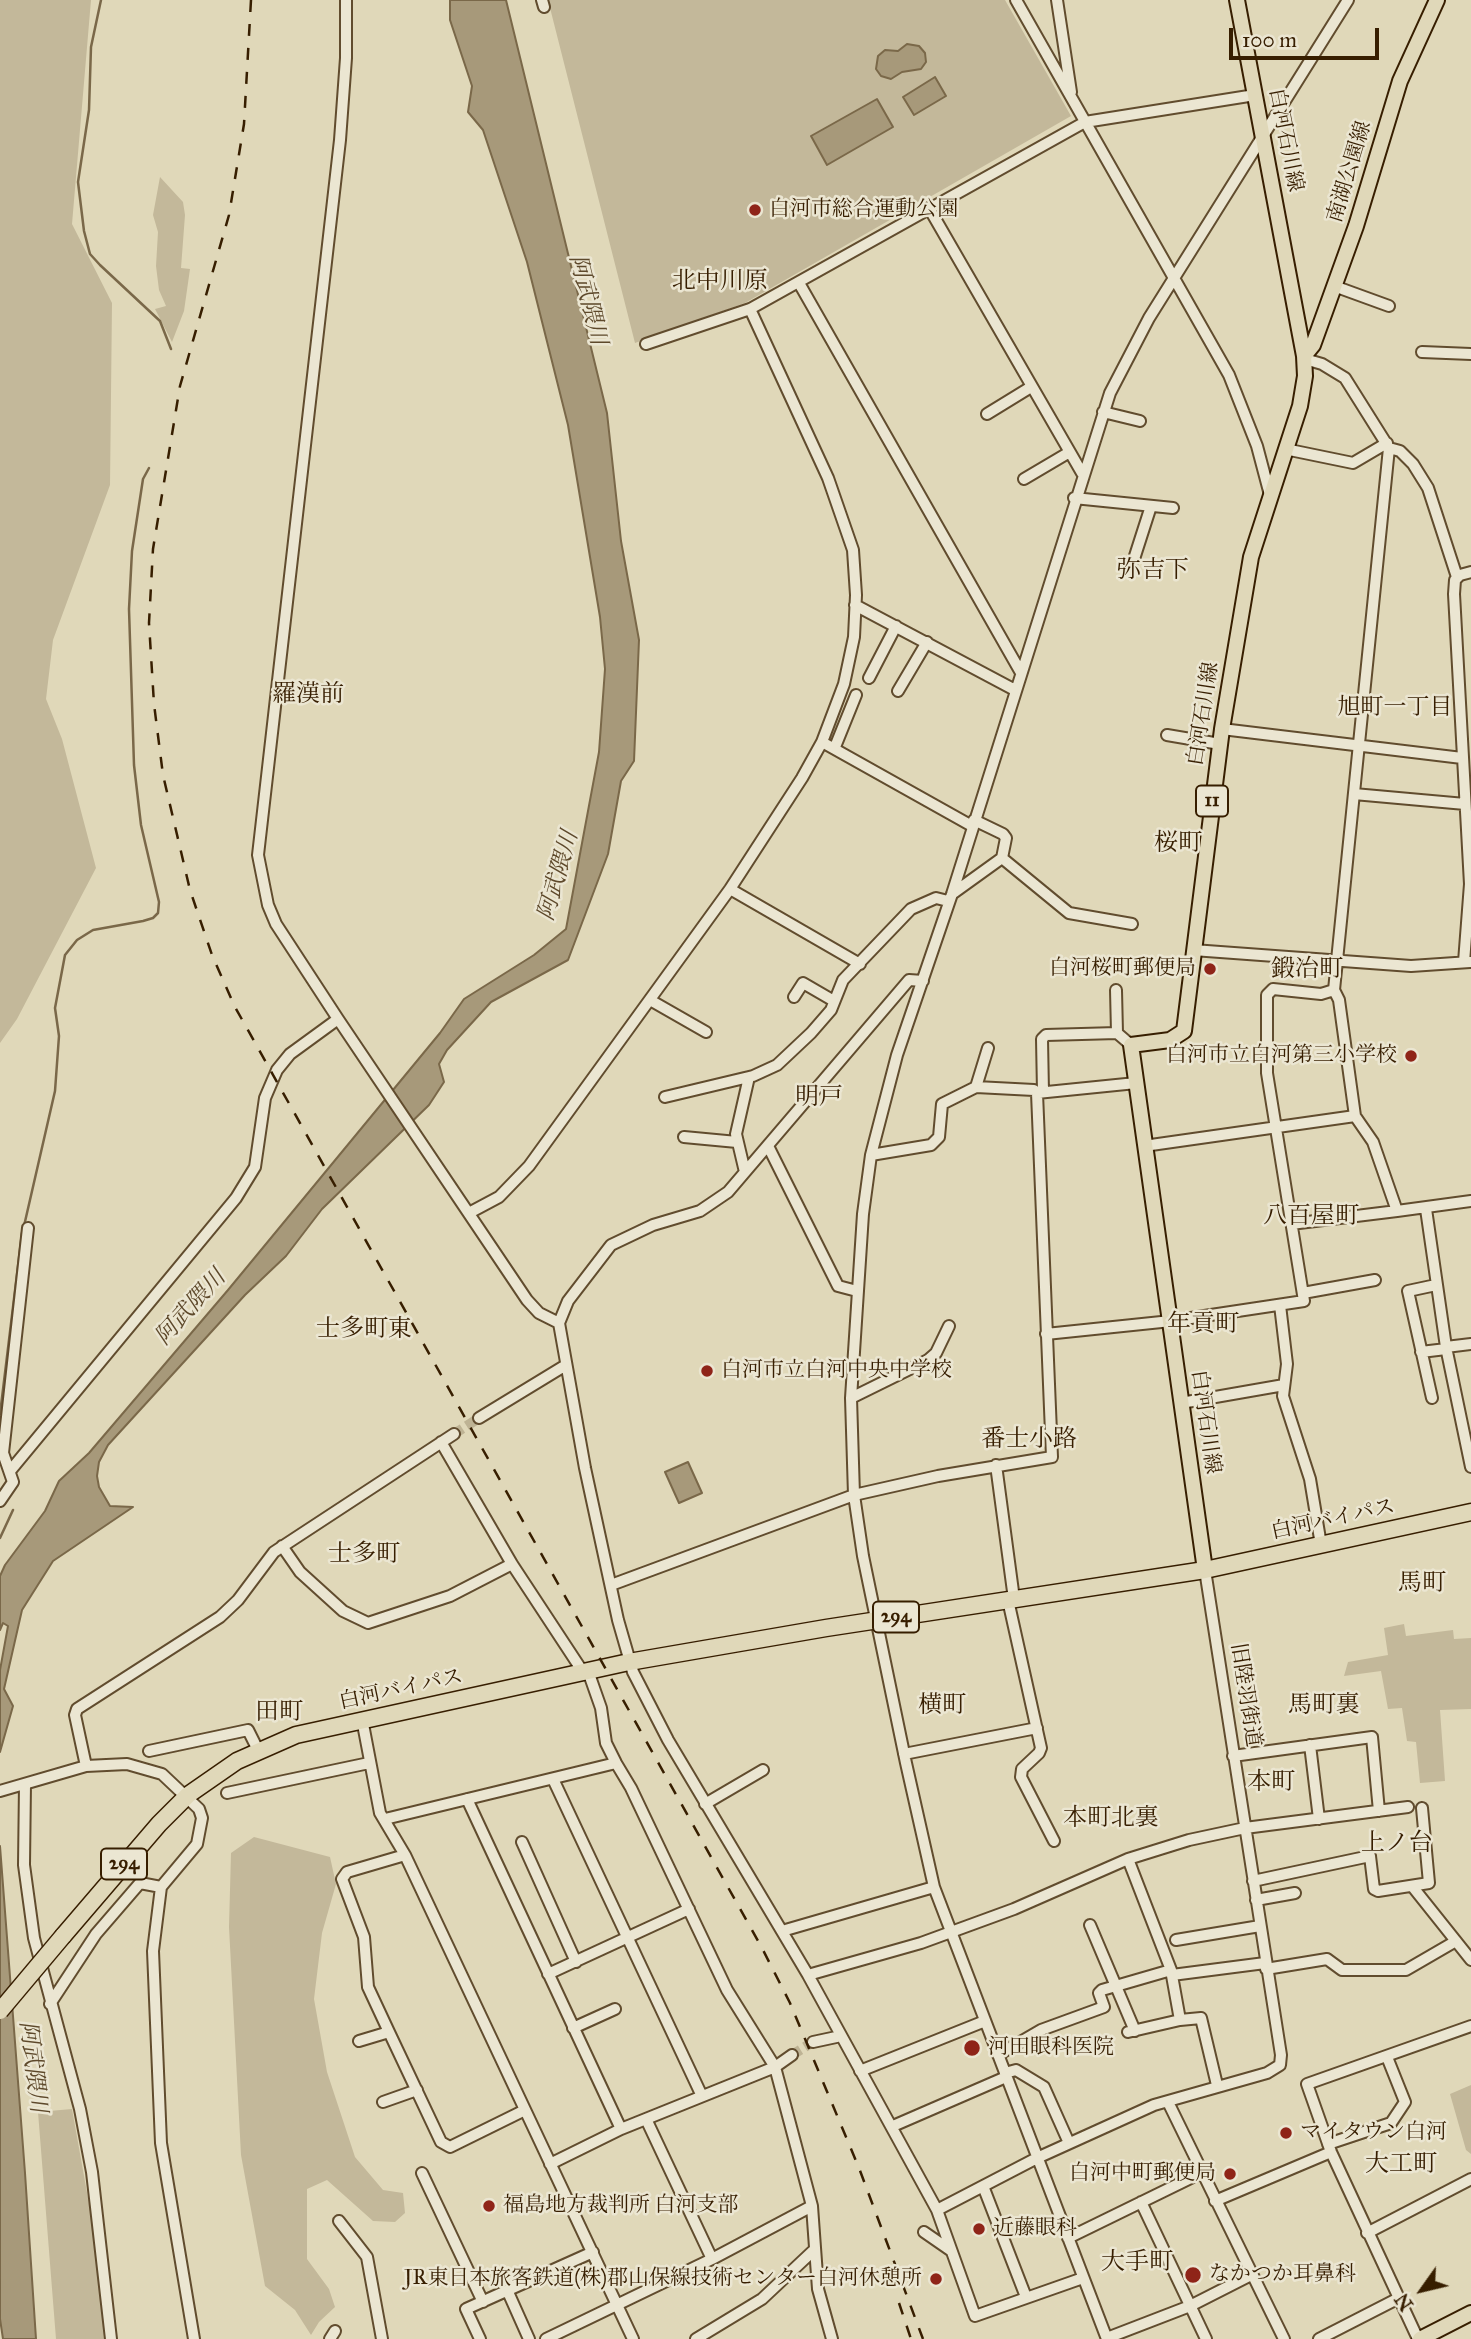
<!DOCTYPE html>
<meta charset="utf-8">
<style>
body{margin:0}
#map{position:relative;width:1471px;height:2339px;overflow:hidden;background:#e0d8b9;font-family:"IM FELL Great Primer",serif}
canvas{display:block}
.north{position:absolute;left:1387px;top:2255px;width:70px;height:70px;-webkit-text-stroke:5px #ebe6d2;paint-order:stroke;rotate:236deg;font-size:19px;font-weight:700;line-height:28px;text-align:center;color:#371e00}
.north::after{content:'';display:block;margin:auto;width:24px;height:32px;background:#371e00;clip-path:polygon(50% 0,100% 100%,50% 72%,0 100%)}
.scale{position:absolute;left:1229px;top:28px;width:150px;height:32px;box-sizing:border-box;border:4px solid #371e00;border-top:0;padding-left:9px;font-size:21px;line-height:24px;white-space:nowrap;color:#371e00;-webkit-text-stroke:5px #ebe6d2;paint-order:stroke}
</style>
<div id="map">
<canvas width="1471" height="2339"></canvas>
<div class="north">N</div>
<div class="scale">100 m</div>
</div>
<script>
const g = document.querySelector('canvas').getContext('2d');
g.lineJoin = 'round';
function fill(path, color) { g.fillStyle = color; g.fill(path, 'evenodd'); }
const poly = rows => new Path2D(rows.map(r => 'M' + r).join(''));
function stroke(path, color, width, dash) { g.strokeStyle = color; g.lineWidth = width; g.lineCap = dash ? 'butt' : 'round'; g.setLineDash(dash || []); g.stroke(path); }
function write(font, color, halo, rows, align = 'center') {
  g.font = font + ' "IM FELL Great Primer","Noto Serif JP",serif'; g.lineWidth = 5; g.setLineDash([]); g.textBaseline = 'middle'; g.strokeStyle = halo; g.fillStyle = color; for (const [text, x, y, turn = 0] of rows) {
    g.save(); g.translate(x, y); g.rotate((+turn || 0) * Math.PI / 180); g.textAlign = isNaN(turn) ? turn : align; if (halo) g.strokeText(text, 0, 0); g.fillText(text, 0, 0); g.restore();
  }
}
const green = poly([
 [0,0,91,0,72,224,112,303,110,485,53,640,46,699,62,739,96,868,17,1019,0,1043],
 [548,0,1005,0,1071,116,745,303,635,343],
 [160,177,183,202,185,215,181,268,190,269,184,311,172,342,155,309,166,306,159,290,156,266,158,232,153,215],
 [1404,1624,1406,1636,1453,1630,1454,1639,1471,1638,1471,1709,1440,1710,1445,1781,1420,1783,1416,1742,1407,1741,1402,1708,1388,1709,1381,1671,1344,1676,1348,1662,1388,1655,1384,1628],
 [254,1837,330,1857,336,1884,322,1933,314,1999,327,2072,355,2157,383,2190,403,2193,405,2213,395,2222,373,2221,327,2180,307,2189,307,2259,329,2289,335,2307,319,2322,311,2335,295,2310,265,2286,241,2155,229,1927,231,1853],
 [1471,2085,1471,2154,1466,2150,1450,2094],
 [72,2109,98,2254,107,2339,56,2339,38,2112]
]);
const water = poly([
 [450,0,506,0,607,413,621,541,639,640,634,761,621,781,608,854,568,960,491,1002,447,1050,439,1064,444,1082,429,1105,322,1209,286,1256,245,1295,108,1445,99,1462,97,1476,99,1487,110,1506,133,1507,53,1561,22,1610,4,1689,13,1706,0,1752,0,1670,8,1626,3,1623,0,1630,0,1576,5,1565,45,1511,59,1481,89,1453,228,1290,440,1033,464,999,534,955,566,929,599,752,605,669,600,617,568,425,527,262,483,130,468,112,472,86,450,20,450,0],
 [907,44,919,46,925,53,926,62,921,69,902,72,891,79,881,76,876,69,878,56,885,50,898,51,907,44],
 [935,77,946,96,914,115,903,97,935,77],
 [877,99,893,127,827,165,811,136,877,99],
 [688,1462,702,1493,679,1503,665,1472,688,1462],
 [0,1846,25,2173,36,2339,3,2339,0,2319,0,1846]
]);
const stream = poly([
 [101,0,91,47,89,110,78,182,84,231,90,254,100,265,160,321,171,349],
 [24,1226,55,1091,59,1036,55,1008,65,955,77,940,93,930,143,921,153,918,158,913,159,902,141,825,134,765,129,609,132,551,143,479,149,468],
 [0,1414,22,1233],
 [0,1538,13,1510]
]);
const minorTunnel = poly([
 [454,1434,479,1418],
 [792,2055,813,2042]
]);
const minor = poly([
 [346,0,346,58,340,140,258,855,268,905,276,924,338,1019,527,1300,539,1313,559,1323],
 [542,0,544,7],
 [1016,0,1229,375,1257,446,1270,495],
 [1057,0,1071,92],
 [929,208,1082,473],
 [799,283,1020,671],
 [1334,286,1389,306],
 [646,344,750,309,1085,122,1255,95],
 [1422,352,1471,354],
 [1305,359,1322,364,1345,378,1389,448,1334,990,1339,1000,1355,1116,1373,1142,1397,1211,1471,1201],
 [1103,412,1140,421],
 [987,414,1031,387],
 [1389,448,1400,451,1413,464,1428,488,1457,577],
 [1285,449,1353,463,1387,443],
 [1024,479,1068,453],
 [1074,498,1173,508],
 [1134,559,1151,506],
 [855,605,1015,690],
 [869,678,896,626],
 [898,691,927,642],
 [1222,729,1462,758],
 [1167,735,1220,744],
 [822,742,972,826],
 [835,747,856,695],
 [1354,794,1465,804],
 [1002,858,1069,913,1132,924],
 [730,889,860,964],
 [952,894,1002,858,1006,838,1003,834,974,820],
 [1193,950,1411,966,1470,962],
 [1464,962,1470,884,1454,594,1455,580,1460,575,1471,572],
 [923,981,909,980,728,1192,700,1211,653,1225,611,1245,568,1301,559,1323,585,1468,618,1620,633,1672,668,1740,808,1975,937,2210,1037,2158,1154,2105,1267,2073,1280,2065,1281,2055,1205,1570],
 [1116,990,1117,1033,1131,1045],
 [794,997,803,983,834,1001],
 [650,1000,706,1032],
 [976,1087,988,1048],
 [1043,1092,1042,1039,1046,1035,1117,1033],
 [665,1097,753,1076,777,1065,811,1033,831,1010,843,980,911,909,936,898,948,901],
 [684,1137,737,1142],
 [768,1146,838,1286,857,1291],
 [1144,1146,1355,1116],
 [871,1155,931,1145,939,1137,942,1104,976,1087,1034,1090,1037,1093],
 [745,1172,736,1134,749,1077],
 [1426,1209,1446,1347,1471,1467],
 [469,1213,499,1197,529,1166,730,889,802,778,822,742,844,684,854,637,856,595,853,550,828,478,750,309],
 [1291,1224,1397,1211],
 [1303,1293,1375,1280],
 [1280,1305,1287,1364,1283,1396,1310,1479,1321,1545],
 [1046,1334,1171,1321,1304,1301,1267,1073,1267,995,1273,989,1321,994,1334,990],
 [1446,1347,1471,1344],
 [1421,1352,1446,1349],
 [851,1398,928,1360,936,1353,949,1326],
 [1432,1398,1408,1291,1436,1285],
 [1181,1403,1284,1385],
 [479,1418,566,1365],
 [441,1442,512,1564,583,1672],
 [996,1465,1014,1599],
 [10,1471,236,1198,255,1167,265,1098,277,1070,290,1054,338,1019],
 [0,1501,13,1482,3,1453,28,1228],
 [282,1546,300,1572,343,1611,368,1623,450,1596,512,1564],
 [611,1585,854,1495,938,1476,1052,1457,1037,1093,1136,1083],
 [1008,1600,1041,1748,1039,1753,1022,1769,1021,1777,1054,1841],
 [588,1671,601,1708,606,1743,616,1763,631,1788,727,1990,775,2067,812,2206,818,2289,832,2339],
 [362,1719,380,1813,405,1855,633,2339],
 [1310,1745,1319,1819],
 [149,1751,248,1730,258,1750],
 [904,1754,1037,1728],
 [1233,1756,1372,1737,1379,1811],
 [86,1766,75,1715,77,1709,220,1617,238,1600,274,1552,454,1434],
 [553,1779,701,2094],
 [25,1784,24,1865,34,1938,80,2109,92,2172,111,2339],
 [0,1791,86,1766,127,1764,162,1774,199,1809,202,1818,197,1844,161,1887,153,1951,161,2143,194,2339],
 [227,1793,369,1763],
 [467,1799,621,2129],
 [705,1804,763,1770],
 [385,1819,616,1763],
 [522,1842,576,1962],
 [405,1855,347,1872,342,1879,364,1937,368,1987,389,2032,441,2142,450,2147,525,2110],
 [1128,1859,1171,1970,1180,2020],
 [1253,1881,1370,1856,1374,1889,1378,1891,1429,1883,1422,1808],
 [1412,1886,1471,1960],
 [1256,1900,1295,1893],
 [1090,1925,1135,2031],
 [782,1931,934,1887],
 [1176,1940,1260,1926],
 [1266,1969,1327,1959,1342,1970,1406,1970,1456,1941],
 [548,1974,689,1909],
 [808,1975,921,1943,1014,1909,1128,1859,1189,1840,1245,1828,1408,1807],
 [1172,1975,1265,1963],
 [50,2004,96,1934,140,1883,161,1887],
 [573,2028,615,2009],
 [1128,2032,1180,2020,1201,2018,1217,2085],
 [359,2041,389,2032],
 [813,2042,841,2036],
 [998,2055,1041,2030,1104,2007,1099,1993,1102,1990,1171,1970],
 [860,2071,985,2021],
 [1005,2073,1016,2070,1044,2087,1069,2143],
 [383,2102,417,2090],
 [1168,2102,1284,2339],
 [646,2119,712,2259],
 [893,2126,1006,2077],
 [1328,2144,1391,2123,1405,2102,1387,2057],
 [550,2164,621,2129,775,2067,792,2055],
 [422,2173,483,2302],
 [983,2186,1026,2297],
 [1215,2201,1331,2152],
 [1141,2202,1206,2339],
 [937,2210,975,2316,1083,2278],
 [339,2221,367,2257,382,2339],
 [924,2232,950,2250],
 [1367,2233,1471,2179],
 [1068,2238,1201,2173],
 [508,2292,529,2339],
 [1107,2338,1190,2306,1251,2275],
 [330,2339,335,2331],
 [480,2339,466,2309,593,2252],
 [546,2339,712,2259,812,2206],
 [696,2339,762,2299,813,2251],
 [1107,2339,934,1887,906,1763,863,1556,854,1495,851,1398,863,1214,871,1155,897,1055,952,894,1110,393,1149,318,1348,0],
 [1319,2339,1399,2298],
 [1418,2339,1331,2152,1307,2084,1471,2026]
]);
const major = poly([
 [1304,356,1313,345,1356,226,1400,81,1437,0],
 [1205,1570,1131,1045,1170,1040,1184,1031,1222,729,1251,557,1300,406,1305,376,1304,356,1237,0],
 [1420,2339,1471,2313]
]);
const highway = poly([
 [63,1936,159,1824,188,1795,237,1761,296,1735,629,1662,826,1628,1205,1570,1471,1512]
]);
const rail = poly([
 [251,0,244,124,229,215,180,386,153,549,149,623,154,704,163,775,190,890,212,955,235,1007,762,1948,790,2003,859,2168,923,2339],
 [899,2303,911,2339]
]);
const highwayBridge = poly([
 [0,2011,63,1936]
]);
const markers = [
 [755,210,7,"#8f2418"],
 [1210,969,7,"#8f2418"],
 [1411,1056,7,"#8f2418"],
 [707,1371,7,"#8f2418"],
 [972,2048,9,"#8f2418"],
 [1286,2133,7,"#8f2418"],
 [1230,2174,7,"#8f2418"],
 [489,2206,7,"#8f2418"],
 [979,2229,7,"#8f2418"],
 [1193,2275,9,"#8f2418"],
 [936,2279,7,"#8f2418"]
];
const shields = [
 [1212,801,32],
 [896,1617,46],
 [124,1864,46]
];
const shieldNames = [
 ["11",1212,801],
 ["294",896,1617],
 ["294",124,1864]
];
const streetNames = [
 ["白河石川線",1285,140,79],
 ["南湖公園線",1350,172,-73],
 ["白河石川線",1204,714,-81],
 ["白河石川線",1205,1422,82],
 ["白河バイパス",1333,1520,-12],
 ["白河バイパス",401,1690,-12],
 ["旧陸羽街道",1245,1695,81]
];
const poiNames = [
 ["白河市総合運動公園",769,210],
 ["白河桜町郵便局",1196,969,"right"],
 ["白河市立白河第三小学校",1397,1056,"right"],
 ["白河市立白河中央中学校",721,1371],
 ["河田眼科医院",988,2048],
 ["マイタウン白河",1300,2133],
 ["白河中町郵便局",1216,2174,"right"],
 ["福島地方裁判所 白河支部",503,2206],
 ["近藤眼科",993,2229],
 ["なかつか耳鼻科",1209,2275],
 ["JR東日本旅客鉄道(株)郡山保線技術センター白河休憩所",922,2279,"right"]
];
const waterNames = [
 ["阿武隈川",587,300,76],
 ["阿武隈川",559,876,-74],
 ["阿武隈川",191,1308,-48],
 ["阿武隈川",32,2067,83]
];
const neighbourhoodNames = [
 ["旭町一丁目",1395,708]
];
const quarterNames = [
 ["北中川原",720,282],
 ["弥吉下",1153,571],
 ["羅漢前",308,695],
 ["桜町",1178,844],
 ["鍛冶町",1307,970],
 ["明戸",819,1098],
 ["八百屋町",1311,1217],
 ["年貢町",1203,1325],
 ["士多町東",364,1330],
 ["番士小路",1029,1440],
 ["士多町",364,1555],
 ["馬町",1422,1584],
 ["横町",942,1706],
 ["馬町裏",1324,1706],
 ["田町",279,1713],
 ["本町",1271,1783],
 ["本町北裏",1111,1819],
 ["上ノ台",1397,1844],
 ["大工町",1401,2165],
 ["大手町",1137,2263]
];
fill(green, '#c3b89a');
fill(water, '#a7997a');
stroke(water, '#7a6849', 2);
stroke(stream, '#7a6849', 2.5);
stroke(minorTunnel, '#beb394', 10, [10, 5]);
stroke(minor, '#614c2e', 14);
stroke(major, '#371e00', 18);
stroke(highway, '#371e00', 19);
stroke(minor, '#ebe6d2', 10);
stroke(major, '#e0d8b9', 14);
stroke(highway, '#e0d8b9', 16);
stroke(rail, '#371e00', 2.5, [12, 12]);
stroke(highwayBridge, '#371e00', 19, []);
stroke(highwayBridge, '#e0d8b9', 16);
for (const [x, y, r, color] of markers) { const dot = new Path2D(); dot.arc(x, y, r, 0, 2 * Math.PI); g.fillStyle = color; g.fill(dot); stroke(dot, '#ebe6d2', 2.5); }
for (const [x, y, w] of shields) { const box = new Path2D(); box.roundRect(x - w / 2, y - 15.5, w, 31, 5); g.fillStyle = '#ebe6d2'; g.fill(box); stroke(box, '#371e00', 2); }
write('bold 19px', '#371e00', null, shieldNames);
write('21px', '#371e00', '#ebe6d2', streetNames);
write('21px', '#371e00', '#ebe6d2', poiNames, 'left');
write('italic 23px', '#5e492b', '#ebe6d2', waterNames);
write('23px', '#371e00', '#ebe6d2', neighbourhoodNames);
write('24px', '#371e00', '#ebe6d2', quarterNames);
</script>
